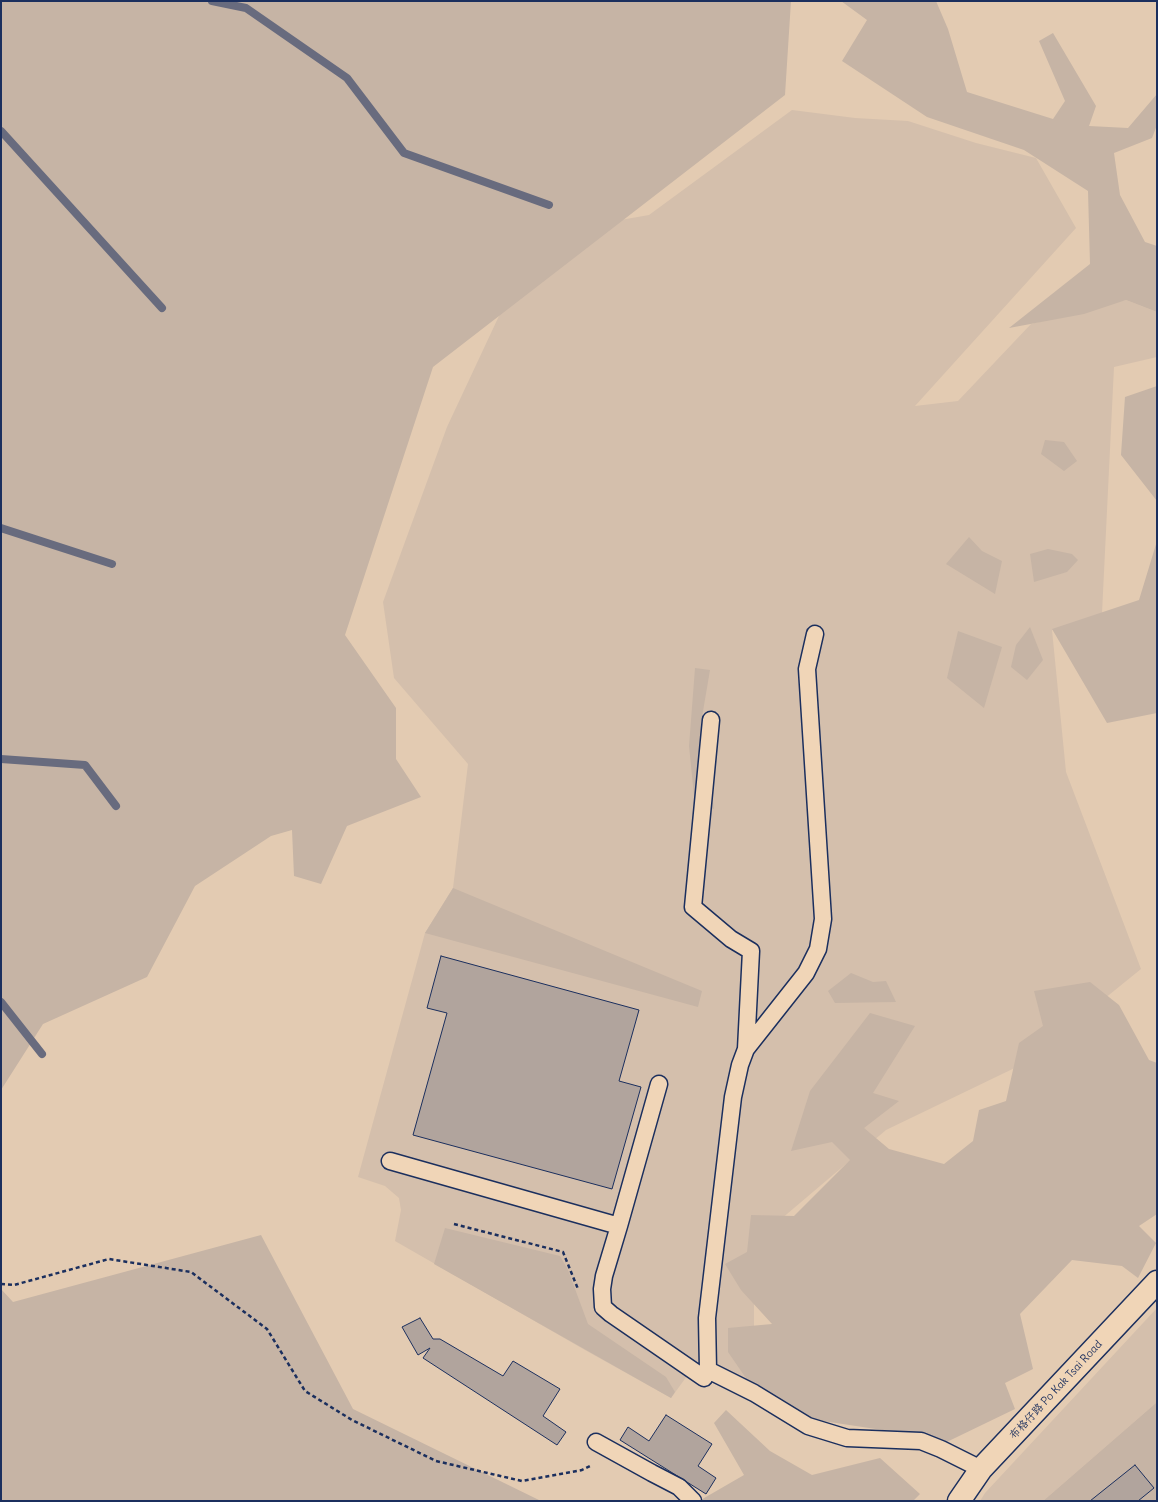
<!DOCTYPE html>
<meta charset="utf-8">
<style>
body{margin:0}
#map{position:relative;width:1158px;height:1502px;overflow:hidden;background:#e3cbb2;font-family:Delius,sans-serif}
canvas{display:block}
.frame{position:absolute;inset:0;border:2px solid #1b2f5e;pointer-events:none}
</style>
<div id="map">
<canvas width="1158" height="1502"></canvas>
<div class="frame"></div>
</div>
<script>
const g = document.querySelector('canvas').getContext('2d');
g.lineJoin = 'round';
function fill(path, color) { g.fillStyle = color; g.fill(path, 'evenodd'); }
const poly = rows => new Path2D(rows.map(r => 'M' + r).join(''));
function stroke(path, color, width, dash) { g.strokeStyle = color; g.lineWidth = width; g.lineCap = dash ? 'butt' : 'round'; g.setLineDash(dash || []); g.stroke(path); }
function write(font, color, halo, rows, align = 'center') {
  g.font = font + ' Delius,"LXGW WenKai TC",sans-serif'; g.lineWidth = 3; g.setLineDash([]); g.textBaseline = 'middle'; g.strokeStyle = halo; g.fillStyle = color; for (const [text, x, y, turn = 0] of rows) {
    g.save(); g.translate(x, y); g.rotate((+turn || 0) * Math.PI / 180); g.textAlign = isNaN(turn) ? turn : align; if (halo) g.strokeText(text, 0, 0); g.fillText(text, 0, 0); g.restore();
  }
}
const built = poly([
 [792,110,855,118,908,121,976,143,1036,158,1076,228,915,406,958,401,1031,324,1126,300,1157,312,1157,357,1114,367,1102,613,1052,630,1066,772,1141,969,1025,1063,886,1130,774,1225,754,1305,754,1393,708,1370,703,1354,671,1398,585,1350,395,1241,401,1210,399,1198,385,1186,358,1177,425,933,453,888,468,764,394,678,383,602,447,427,535,239,575,228,649,215],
 [1157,1308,1157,1402,1043,1501,980,1501,985,1493]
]);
const green = poly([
 [1,1,791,1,785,95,433,367,345,635,396,708,396,759,421,797,347,826,321,884,294,876,292,830,271,836,195,886,147,977,43,1024,1,1090],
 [841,1,936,1,948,29,967,92,1053,119,1065,101,1039,41,1053,33,1096,106,1089,126,1128,128,1157,94,1157,125,1152,138,1114,153,1120,195,1145,242,1157,246,1157,312,1126,300,1084,314,1009,328,1090,264,1088,191,1024,150,927,117,842,61,867,20],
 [1157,386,1157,501,1121,455,1125,397],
 [1045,440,1064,442,1077,461,1064,471,1041,454],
 [969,537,982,551,1002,561,995,594,946,564],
 [1157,541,1157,713,1107,723,1052,629,1139,600],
 [1048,549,1072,554,1078,560,1067,572,1034,582,1030,554],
 [1030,627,1043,660,1027,680,1011,667,1016,645],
 [958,631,1002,647,984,708,947,678],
 [695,668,710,670,701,723,714,809,695,806,689,746],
 [453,888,702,991,698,1007,425,933],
 [851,973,873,982,886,981,896,1002,835,1003,828,991],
 [1090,982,1119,1005,1149,1060,1157,1063,1157,1214,1139,1226,1156,1243,1138,1278,1122,1266,1072,1260,1020,1314,1033,1369,1005,1383,1015,1409,926,1452,889,1431,770,1413,728,1352,728,1328,772,1324,741,1290,725,1264,747,1252,751,1215,794,1216,850,1160,832,1142,791,1151,810,1091,870,1013,915,1026,873,1093,899,1101,864,1128,889,1149,944,1164,973,1141,979,1110,1006,1101,1019,1043,1043,1026,1034,991],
 [445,1228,560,1256,568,1270,588,1324,666,1377,675,1392,671,1398,434,1264],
 [261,1235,353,1409,541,1501,1,1501,1,1289,13,1302],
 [1157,1402,1157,1501,1043,1501],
 [726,1410,770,1451,812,1475,880,1458,920,1494,913,1501,699,1501,744,1475,714,1423]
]);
const stream = poly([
 [212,1,246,8,347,78,404,153,549,205],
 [1,131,162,308],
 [1,528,112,564],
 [1,759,85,765,116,806],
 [1,1002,42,1054]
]);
const building = poly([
 [441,956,639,1010,619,1081,641,1087,612,1189,413,1135,447,1013,427,1008,441,956],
 [420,1318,433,1339,440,1339,503,1376,513,1361,560,1389,543,1416,566,1432,557,1445,423,1358,430,1348,418,1355,402,1327,420,1318],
 [666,1415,712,1444,698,1466,716,1478,706,1494,620,1440,628,1427,649,1441,666,1415],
 [1135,1465,1154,1488,1138,1501,1090,1501,1135,1465]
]);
const path = poly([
 [454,1224,563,1252,578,1289],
 [1,1284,14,1285,109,1259,191,1272,267,1329,305,1391,352,1420,436,1461,522,1481,582,1470,592,1465]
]);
const service = poly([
 [711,720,693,907,731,939,751,951,746,1049],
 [659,1084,619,1226,604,1276,602,1289,603,1307,611,1314,704,1378,708,1370,707,1318,733,1097,740,1065,746,1049,806,973,818,949,823,919,807,669,815,634],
 [390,1161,619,1226],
 [708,1370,754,1393,808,1426,847,1438,921,1441,941,1449,981,1469],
 [596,1442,652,1473,679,1487,693,1501]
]);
const minor = poly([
 [959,1501,981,1469,1157,1282]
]);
const streetNames = [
 ["布格仔路 Po Kak Tsai Road",1056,1390,-47]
];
fill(built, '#d4bfac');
fill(green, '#c6b4a5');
stroke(stream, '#686b7e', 8);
fill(building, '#b1a49d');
stroke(building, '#1b2f5e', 1);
stroke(service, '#1b2f5e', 19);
stroke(minor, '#1b2f5e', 25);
stroke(path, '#1b2f5e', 2.5, [4, 3]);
stroke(service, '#f0d5b7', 16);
stroke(minor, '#f0d5b7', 22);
write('11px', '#1b2f5e', '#f0d5b7', streetNames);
</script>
